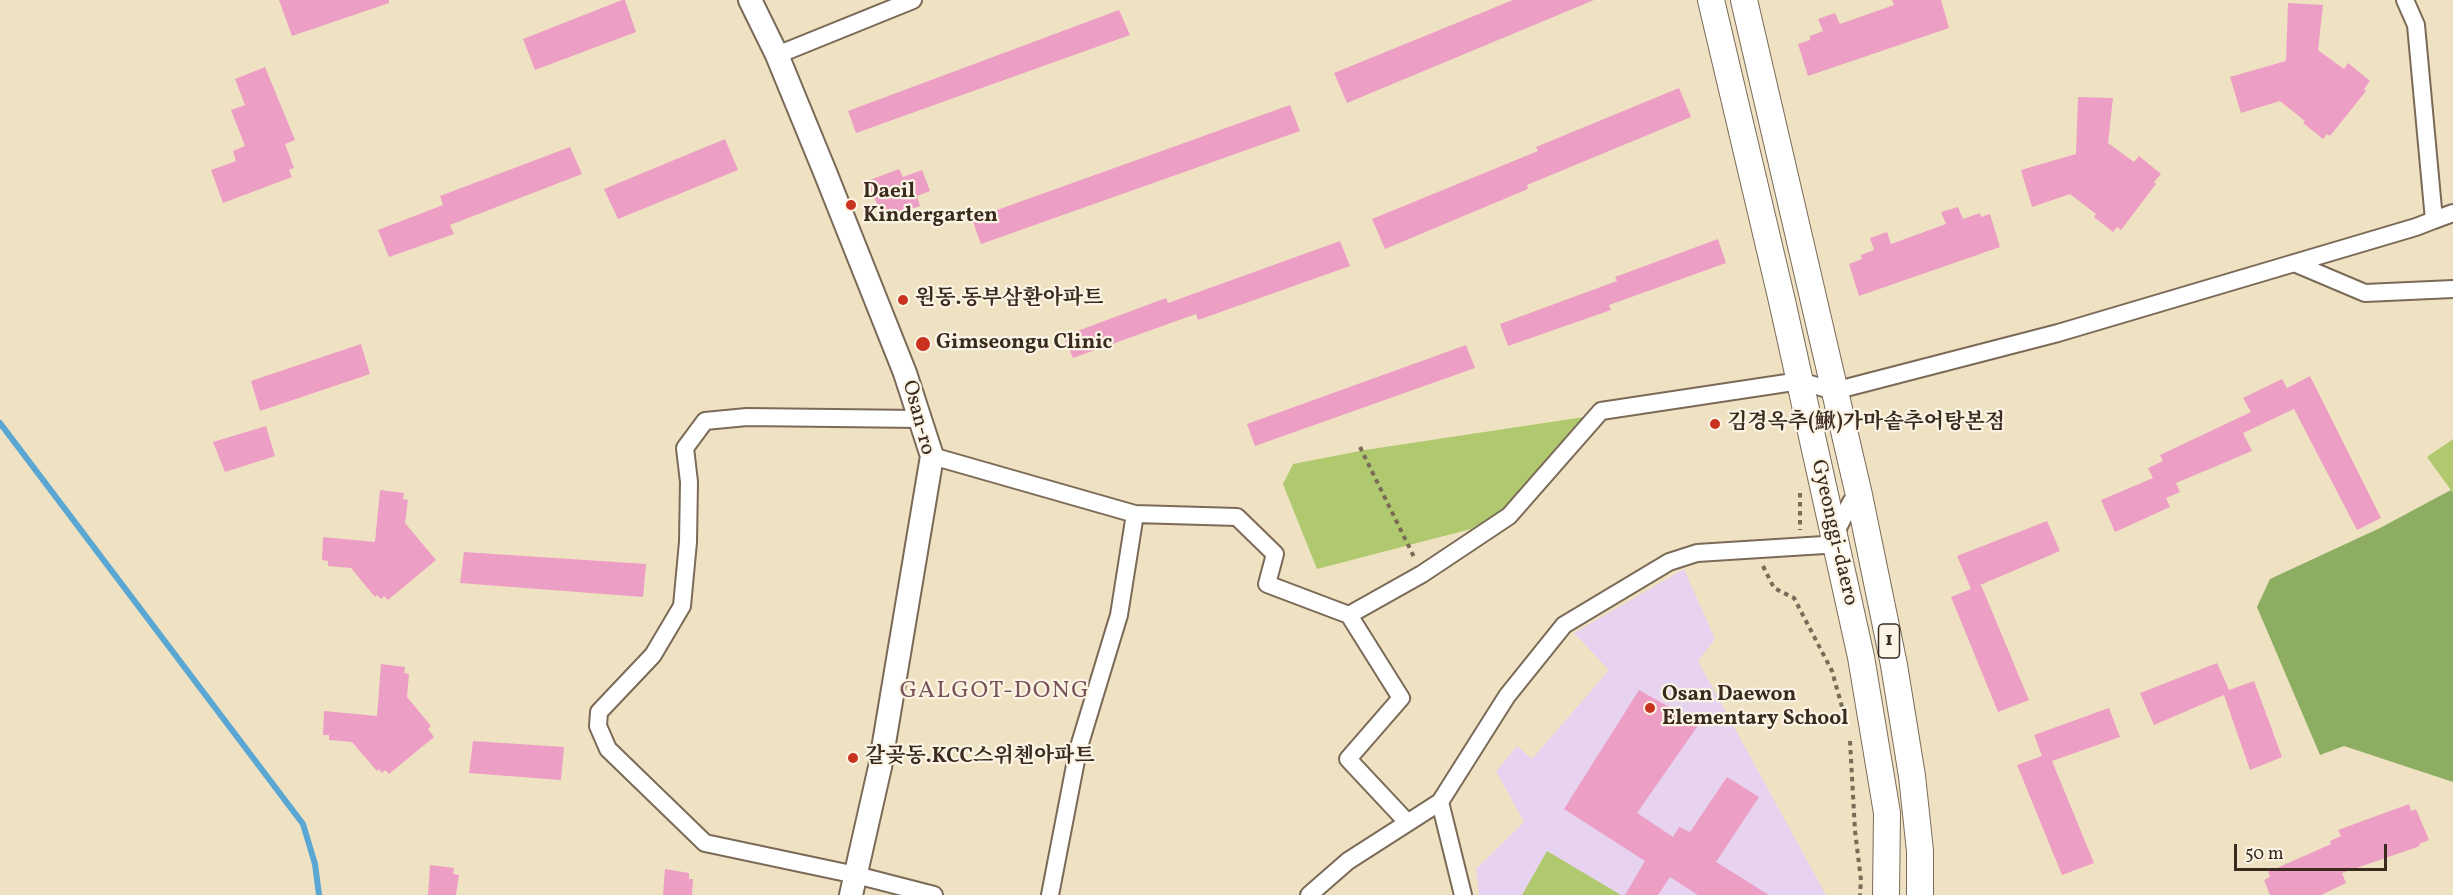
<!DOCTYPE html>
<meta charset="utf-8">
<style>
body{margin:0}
#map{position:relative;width:2453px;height:895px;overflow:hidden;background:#efe2c2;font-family:Vollkorn,serif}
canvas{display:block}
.scale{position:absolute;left:2234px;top:844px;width:153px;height:27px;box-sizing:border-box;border:3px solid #3b2a1e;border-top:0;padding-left:8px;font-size:18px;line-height:21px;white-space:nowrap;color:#3b2a1e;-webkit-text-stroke:4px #fcf5e5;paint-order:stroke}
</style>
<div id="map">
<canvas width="2453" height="895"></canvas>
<div class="scale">50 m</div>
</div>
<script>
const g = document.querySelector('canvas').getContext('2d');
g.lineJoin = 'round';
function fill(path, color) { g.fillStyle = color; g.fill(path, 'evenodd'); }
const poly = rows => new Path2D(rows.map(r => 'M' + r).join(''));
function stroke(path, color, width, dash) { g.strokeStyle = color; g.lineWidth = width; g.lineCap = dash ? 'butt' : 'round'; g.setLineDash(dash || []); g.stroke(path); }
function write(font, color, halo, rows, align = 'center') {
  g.font = font + ' Vollkorn,"Noto Serif KR",serif'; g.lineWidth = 4.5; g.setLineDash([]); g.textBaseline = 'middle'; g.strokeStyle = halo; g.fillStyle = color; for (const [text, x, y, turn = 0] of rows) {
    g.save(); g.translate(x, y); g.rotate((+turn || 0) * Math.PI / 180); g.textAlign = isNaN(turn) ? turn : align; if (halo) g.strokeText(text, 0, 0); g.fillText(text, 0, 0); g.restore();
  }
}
const built = poly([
 [1684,569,1715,639,1698,661,1826,895,1479,895,1476,869,1524,822,1496,771,1517,746,1532,759,1609,670,1574,633]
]);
const green = poly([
 [1584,417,1511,506,1471,529,1317,569,1283,484,1293,464,1365,450],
 [2453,439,2453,493,2427,457],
 [1547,851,1621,895,1522,895]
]);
const forest = poly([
 [2451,490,2453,493,2453,782,2344,746,2320,755,2257,607,2270,579,2380,528]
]);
const stream = poly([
 [0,423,303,824,315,864,319,895]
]);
const building = poly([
 [279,0,389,0,389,3,292,36],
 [622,0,625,0,636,32,535,70,523,39],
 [1513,0,1594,0,1347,103,1334,73],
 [1892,0,1941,0,1949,28,1808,76,1798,44,1810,40,1810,36,1823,31,1818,19,1835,13,1840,24,1894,5],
 [2288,3,2323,5,2318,50,2344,69,2348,63,2370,81,2364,89,2366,91,2330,136,2327,134,2323,139,2303,123,2305,121,2280,101,2241,113,2230,77,2286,61],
 [1119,10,1130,35,856,133,848,111],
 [265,67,295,140,285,144,294,168,289,170,292,177,223,203,211,170,236,161,233,151,245,146,231,110,245,105,235,79],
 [1679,88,1691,117,1527,185,1528,189,1385,249,1372,219,1538,151,1536,147],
 [2078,97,2113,98,2108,143,2134,162,2139,156,2161,174,2154,182,2156,184,2121,230,2117,227,2113,232,2094,217,2096,214,2070,194,2032,207,2021,170,2076,154],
 [1290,105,1300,131,981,244,972,219],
 [725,139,738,170,618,219,604,189],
 [570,147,582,174,450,225,454,234,389,257,378,230,443,205,440,196],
 [899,169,903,177,922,170,930,191,917,196,920,206,883,218,867,181],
 [1958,207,1963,219,1980,213,1981,217,1990,214,2000,247,1859,296,1849,264,1862,259,1861,255,1874,250,1870,238,1887,232,1891,244,1946,224,1941,212],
 [1718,239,1726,263,1609,305,1611,310,1508,346,1500,324,1617,281,1615,277],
 [1340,241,1350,266,1198,320,1196,314,1073,358,1064,336,1166,298,1168,303],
 [361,344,370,374,260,411,251,381],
 [1466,345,1475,368,1255,446,1247,424],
 [2310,376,2381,518,2357,530,2294,409,2243,433,2252,451,2176,483,2180,492,2166,498,2170,507,2115,532,2101,500,2153,478,2148,468,2163,461,2160,455,2251,412,2243,398,2282,379,2287,388],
 [266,426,275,456,225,472,213,442],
 [380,490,404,493,403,499,408,500,405,523,436,560,388,600,384,596,381,599,377,595,375,597,351,568,328,566,328,561,322,560,323,537,375,542],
 [2047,521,2060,551,1973,588,1981,585,2029,700,1998,712,1951,597,1971,589,1957,556],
 [464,552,646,564,643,597,460,583],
 [2217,663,2229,690,2254,681,2282,757,2250,770,2224,695,2154,725,2140,693],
 [381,664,405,667,404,673,409,674,407,697,431,726,428,729,434,737,389,774,385,770,382,773,379,769,377,771,352,742,329,740,329,735,323,735,324,711,377,716],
 [1639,690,1699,724,1637,813,1673,837,1679,827,1690,832,1727,777,1759,797,1716,862,1769,895,1698,895,1670,877,1658,895,1625,895,1645,861,1564,809],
 [2109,708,2120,737,2052,761,2094,863,2062,875,2017,765,2042,756,2034,735],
 [473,741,564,747,561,780,469,773],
 [2409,804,2411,811,2416,809,2429,840,2419,844,2420,846,2342,873,2346,883,2321,895,2270,895,2264,880,2270,877,2268,872,2331,844,2330,841,2341,836,2338,830],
 [430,865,454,868,453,874,459,875,456,895,428,895],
 [665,869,689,873,689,879,693,879,692,895,663,895]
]);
const path = poly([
 [1360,447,1415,559],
 [1800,493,1800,530],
 [1763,566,1774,588,1794,598,1832,671,1847,725],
 [1850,741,1855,831,1861,880,1860,895]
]);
const street = poly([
 [777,55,913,0],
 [2434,220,2453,213],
 [2294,263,2365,293,2453,289],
 [920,419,747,417,705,421,685,448,689,482,688,542,682,606,653,655,599,712,598,726,608,749,705,843,856,875,934,895],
 [932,456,1135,514,1119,615,1078,750,1050,895],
 [1135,514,1237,517,1275,554,1267,584,1349,615,1422,574,1509,516,1601,411,1800,381,1834,391,2058,333,2416,227,2434,220,2416,25,2405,0],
 [1349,615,1401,698,1348,759,1407,822],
 [1440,802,1463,895],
 [1309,895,1348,861,1440,802,1507,696,1564,625,1669,562,1697,553,1824,545,1835,534,1851,502,1859,495]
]);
const secondary = poly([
 [750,0,777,55,825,172,905,373,932,456,880,767,851,895]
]);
const primary = poly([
 [1711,0,1782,301,1861,657,1887,813,1886,895],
 [1744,0,1859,495,1894,665,1912,776,1920,851,1920,895]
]);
const markers = [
 [851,205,6,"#c8321e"],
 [903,300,6,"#c8321e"],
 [923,344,8,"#c8321e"],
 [1715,424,6,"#c8321e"],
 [1650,708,6,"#c8321e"],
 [853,758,6,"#c8321e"]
];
const shields = [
 [1889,641,21]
];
const shieldNames = [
 ["1",1889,641]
];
const poiNames = [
 ["Daeil",863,193],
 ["Kindergarten",863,217],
 ["원동.동부삼환아파트",915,300],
 ["Gimseongu Clinic",936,344],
 ["김경옥추(鰍)가마솥추어탕본점",1727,424],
 ["Osan Daewon",1662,696],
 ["Elementary School",1662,720],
 ["갈곶동.KCC스위첸아파트",865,758]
];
const streetNames = [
 ["Osan-ro",917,418,75],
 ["Gyeonggi-daero",1833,533,77]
];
const quarterNames = [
 ["GALGOT-DONG",995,693]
];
fill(built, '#e7d2ef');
fill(green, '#b0c96f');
fill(forest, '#8cad62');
stroke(stream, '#5aa7d3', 6);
fill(building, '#ed9ec5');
stroke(street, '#7a6a57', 20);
stroke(secondary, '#7a6a57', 26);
stroke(primary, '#7a6a57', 28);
stroke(path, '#7a6a57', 4, [4.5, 4.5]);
stroke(street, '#fff', 16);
stroke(secondary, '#fff', 22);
stroke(primary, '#fff', 26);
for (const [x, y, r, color] of markers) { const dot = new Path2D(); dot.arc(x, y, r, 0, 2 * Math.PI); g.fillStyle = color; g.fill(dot); stroke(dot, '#fcf5e5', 2); }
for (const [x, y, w] of shields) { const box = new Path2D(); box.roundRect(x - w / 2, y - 17, w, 34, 4.5); g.fillStyle = '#fcf5e5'; g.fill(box); stroke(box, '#3b2a1e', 1.5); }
write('bold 20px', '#3b2a1e', null, shieldNames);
write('bold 21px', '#3b2a1e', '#fcf5e5', poiNames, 'left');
write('21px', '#3b2a1e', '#fcf5e5', streetNames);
g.letterSpacing = '1.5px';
write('24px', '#795358', '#fcf5e5', quarterNames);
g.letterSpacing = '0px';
</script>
